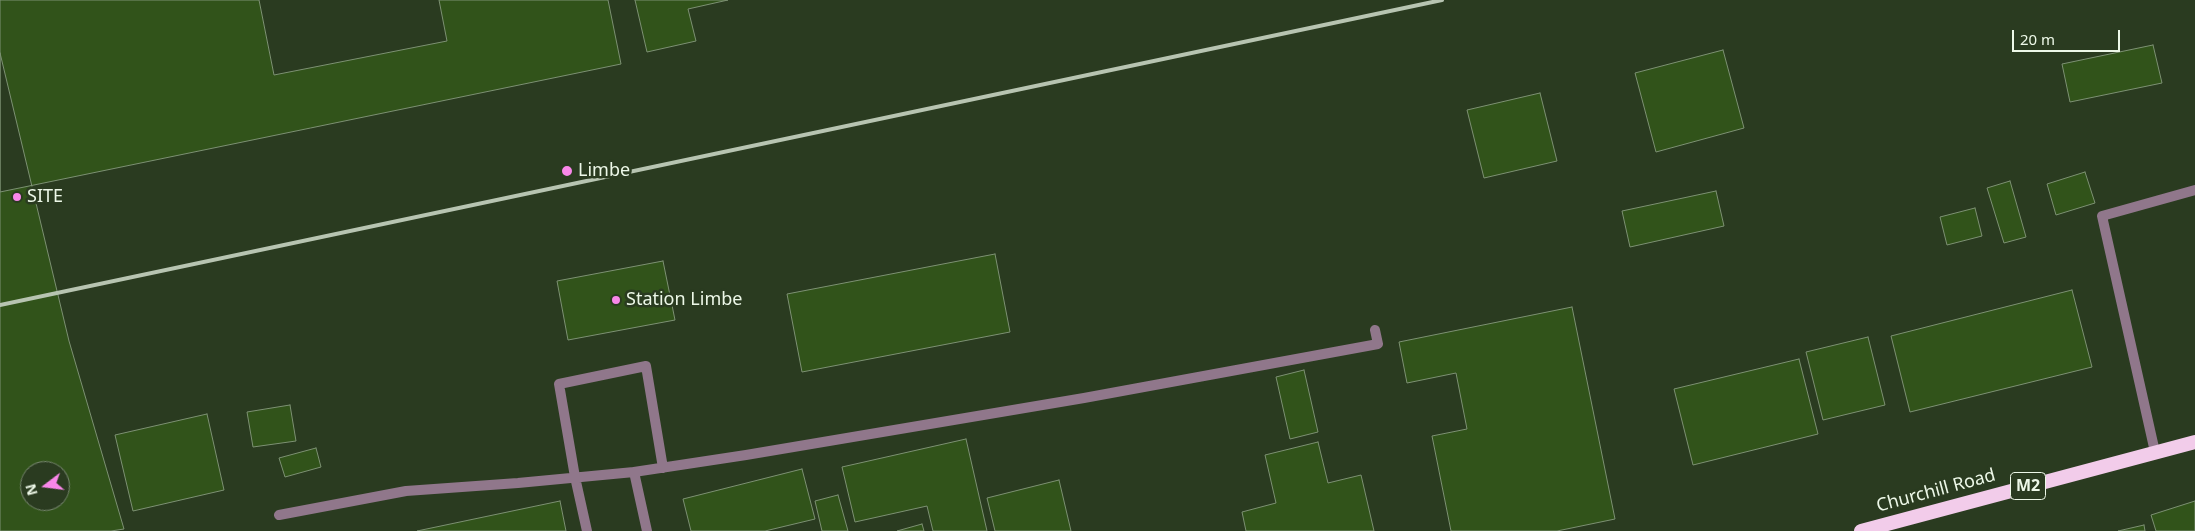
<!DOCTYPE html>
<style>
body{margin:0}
#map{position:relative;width:2195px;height:531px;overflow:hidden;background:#2a3b20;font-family:"Noto Sans",sans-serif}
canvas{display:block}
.north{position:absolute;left:20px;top:461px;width:50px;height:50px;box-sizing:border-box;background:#2a3b20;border:1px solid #788770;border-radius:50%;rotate:255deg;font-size:14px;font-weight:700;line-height:20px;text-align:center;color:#edf8e8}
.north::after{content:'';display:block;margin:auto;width:18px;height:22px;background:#f987e9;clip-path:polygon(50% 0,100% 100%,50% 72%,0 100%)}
.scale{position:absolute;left:2012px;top:30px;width:108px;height:22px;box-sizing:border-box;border:2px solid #edf8e8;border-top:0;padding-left:6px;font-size:15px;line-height:18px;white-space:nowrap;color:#edf8e8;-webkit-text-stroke:4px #2a3b20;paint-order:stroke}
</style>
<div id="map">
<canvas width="2195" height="531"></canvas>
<div class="north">N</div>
<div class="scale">20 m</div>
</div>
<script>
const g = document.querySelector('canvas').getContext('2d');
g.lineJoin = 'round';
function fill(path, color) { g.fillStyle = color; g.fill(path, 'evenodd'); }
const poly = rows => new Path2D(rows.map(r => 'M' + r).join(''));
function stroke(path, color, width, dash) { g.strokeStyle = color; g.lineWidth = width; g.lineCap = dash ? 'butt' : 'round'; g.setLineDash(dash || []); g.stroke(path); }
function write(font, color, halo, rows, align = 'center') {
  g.font = font + ' "Noto Sans",sans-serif'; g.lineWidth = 5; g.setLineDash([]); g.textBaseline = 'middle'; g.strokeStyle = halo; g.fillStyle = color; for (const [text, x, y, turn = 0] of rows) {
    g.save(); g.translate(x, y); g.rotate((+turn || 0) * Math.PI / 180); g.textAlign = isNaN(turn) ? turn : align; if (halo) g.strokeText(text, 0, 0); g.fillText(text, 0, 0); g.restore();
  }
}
const building = poly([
 [0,0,259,0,274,75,447,41,439,0,608,0,621,64,0,192,0,0],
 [635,0,728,0,688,9,696,41,647,52,635,0],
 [2153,45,2162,83,2070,102,2062,64,2153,45],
 [1723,50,1744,128,1656,152,1635,73,1723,50],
 [0,53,69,341,124,529,111,531,0,531,0,53],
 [30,471,60,471,60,501,30,501,30,471],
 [1540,93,1557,161,1484,178,1467,110,1540,93],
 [2085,172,2095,203,2056,215,2047,184,2085,172],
 [2010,181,2026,237,2004,243,1987,188,2010,181],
 [1716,191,1724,226,1630,247,1622,211,1716,191],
 [1975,208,1982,236,1947,245,1940,217,1975,208],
 [995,254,1010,332,802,372,787,294,995,254],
 [663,261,675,320,568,340,557,281,663,261],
 [2072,290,2092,367,1910,412,1891,336,2072,290],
 [1572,307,1615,519,1557,531,1451,531,1432,436,1467,429,1456,373,1407,383,1399,342,1572,307],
 [1868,337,1885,405,1823,420,1806,352,1868,337],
 [1799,359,1818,434,1693,465,1674,389,1799,359],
 [1304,370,1318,432,1290,439,1276,377,1304,370],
 [290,405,296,441,253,447,247,412,290,405],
 [207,414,224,490,133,511,115,435,207,414],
 [966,439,987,531,933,531,927,506,855,522,842,467,966,439],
 [1318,442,1328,483,1361,475,1374,531,1246,531,1242,512,1276,503,1265,455,1318,442],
 [316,448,321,467,285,477,279,458,316,448],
 [802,469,815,519,765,531,691,531,683,499,802,469],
 [1059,480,1071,531,995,531,987,498,1059,480],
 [838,495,848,531,822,531,815,501,838,495],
 [560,501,566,531,417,531,560,501],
 [2195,501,2195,531,2156,531,2151,515,2195,501],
 [922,524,924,531,897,531,922,524],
 [2144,525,2145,531,2118,531,2144,525]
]);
const service = poly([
 [2155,452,2102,216,2195,190]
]);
const minor = poly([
 [634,472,647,531],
 [279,515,406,491,518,483,634,472,746,455,1084,398,1378,344,1375,330],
 [587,531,575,477,559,384,646,366,663,468]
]);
const trunk = poly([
 [1861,531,2195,442]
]);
const rail = poly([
 [0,305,1442,0]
]);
const markers = [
 [567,171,6,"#f987e9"],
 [17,197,5,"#f987e9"],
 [616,300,5,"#f987e9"]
];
const shields = [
 [2028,486,35]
];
const shieldNames = [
 ["M2",2028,486]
];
const poiNames = [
 ["Limbe",578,171],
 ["SITE",27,197],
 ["Station Limbe",626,300]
];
const streetNames = [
 ["Churchill Road",1936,491,-15]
];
fill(building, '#31531a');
stroke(building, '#7d9173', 1);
stroke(service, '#90778b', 10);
stroke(minor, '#90778b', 10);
stroke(trunk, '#f2ccea', 14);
stroke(rail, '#b7c4b1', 4);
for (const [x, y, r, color] of markers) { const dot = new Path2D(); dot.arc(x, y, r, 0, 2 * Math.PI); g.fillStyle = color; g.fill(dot); stroke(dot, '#2a3b20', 2); }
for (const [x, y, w] of shields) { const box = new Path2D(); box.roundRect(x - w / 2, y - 13.5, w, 27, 4); g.fillStyle = '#2a3b20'; g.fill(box); stroke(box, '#edf8e8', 1); }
write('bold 16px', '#edf8e8', null, shieldNames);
write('18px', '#edf8e8', '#2a3b20', poiNames, 'left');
write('18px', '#edf8e8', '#2a3b20', streetNames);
</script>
